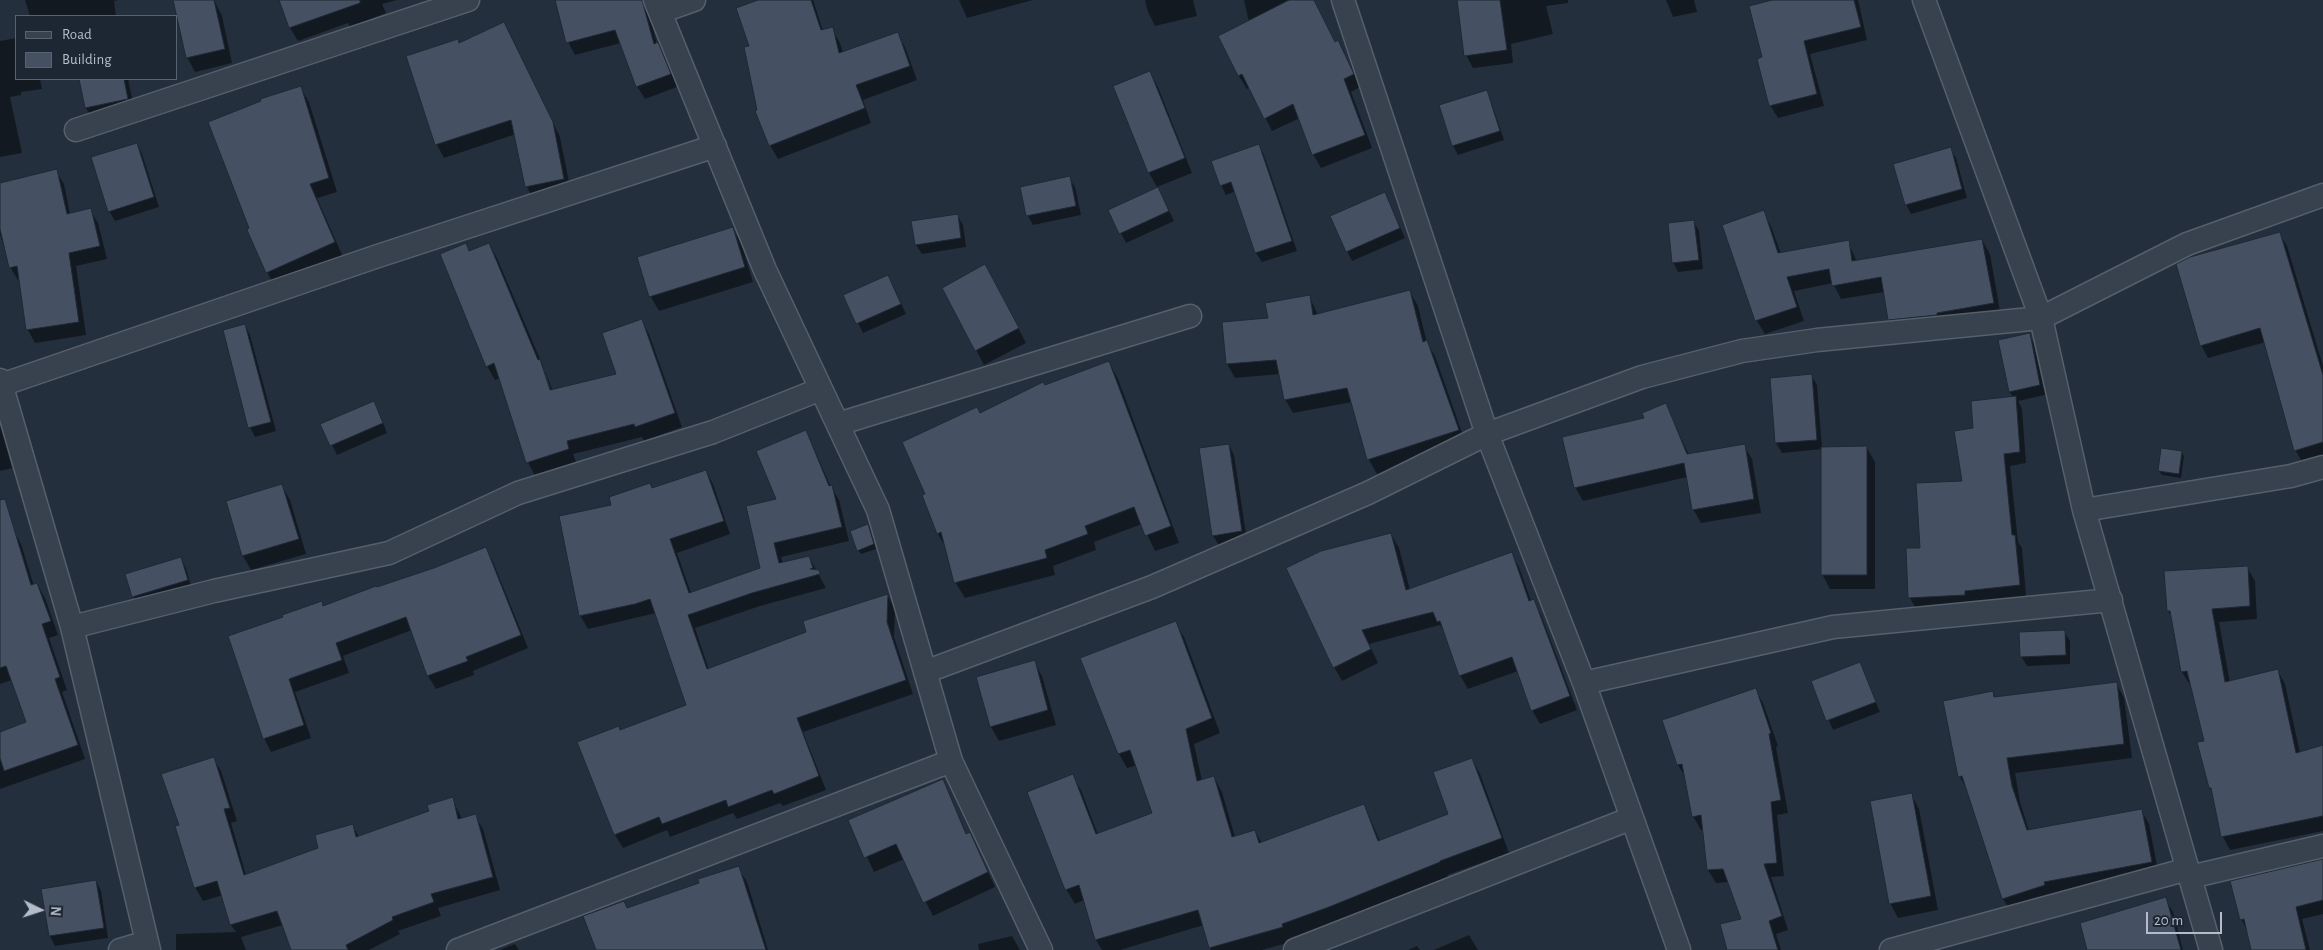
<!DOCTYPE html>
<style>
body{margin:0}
#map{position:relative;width:2323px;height:950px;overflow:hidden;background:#242f3e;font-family:"Alegreya Sans",sans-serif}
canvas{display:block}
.legend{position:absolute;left:15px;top:15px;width:162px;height:65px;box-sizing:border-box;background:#1d2633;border:1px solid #59626f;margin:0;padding:6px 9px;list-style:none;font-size:15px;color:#b4bcc9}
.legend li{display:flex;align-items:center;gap:10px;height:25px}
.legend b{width:25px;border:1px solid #59626f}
.north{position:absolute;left:15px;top:885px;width:50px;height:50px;-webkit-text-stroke:4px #1d2633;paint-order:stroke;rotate:94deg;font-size:14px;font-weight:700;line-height:20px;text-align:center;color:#b4bcc9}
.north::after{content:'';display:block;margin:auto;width:18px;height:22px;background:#b4bcc9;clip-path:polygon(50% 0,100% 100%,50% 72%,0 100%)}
.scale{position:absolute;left:2146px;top:912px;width:76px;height:22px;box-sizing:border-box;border:2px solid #b4bcc9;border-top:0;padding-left:6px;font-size:15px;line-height:18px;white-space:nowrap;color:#b4bcc9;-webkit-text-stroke:4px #1d2633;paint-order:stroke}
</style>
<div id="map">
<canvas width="2323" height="950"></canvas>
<ul class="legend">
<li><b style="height:6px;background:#38414e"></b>Road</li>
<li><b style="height:14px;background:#455162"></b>Building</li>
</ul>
<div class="north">N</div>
<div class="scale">20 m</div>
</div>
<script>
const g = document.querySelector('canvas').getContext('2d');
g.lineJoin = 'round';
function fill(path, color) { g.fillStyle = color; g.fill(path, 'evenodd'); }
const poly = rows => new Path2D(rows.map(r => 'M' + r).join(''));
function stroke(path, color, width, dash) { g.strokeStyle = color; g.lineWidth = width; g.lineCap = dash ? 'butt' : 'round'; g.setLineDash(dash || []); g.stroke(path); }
const shadow = poly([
 [25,0,118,0,114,1,116,16,30,16],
 [175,0,214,0,222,16,232,63,195,72,187,57],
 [281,0,397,0,382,4,386,13,350,27,348,23,298,41,290,28],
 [557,0,642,0,648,10,657,44,665,57,677,87,645,99,637,86,621,43,575,55,568,42],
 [762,0,813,0,823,31,832,29,840,43,843,53,897,33,905,47,917,80,863,100,871,123,778,159,770,145,759,111,750,47],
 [959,0,1033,0,967,18],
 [1145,0,1193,0,1197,16,1155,26,1148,12],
 [1244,0,1313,0,1335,43,1338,42,1359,83,1360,87,1351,92,1372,148,1321,168,1313,154,1300,118,1272,131,1250,87,1247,89,1239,76,1220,37,1249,22],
 [1458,0,1568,0,1568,3,1546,6,1553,34,1511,44,1513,63,1473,68,1466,55],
 [1666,0,1694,0,1697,12,1673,17],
 [1777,0,1858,0,1867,40,1810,54,1824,106,1778,118,1770,105,1763,58],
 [511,36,560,137,571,192,534,200,527,187,516,134,444,158,437,145,408,57,459,45],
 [16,38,16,79,40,79,42,89,21,92,21,95,10,97,22,153,0,157,0,41],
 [1150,73,1158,87,1192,173,1157,187,1149,173,1114,87],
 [81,79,128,79,135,113,94,122,86,108],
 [300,87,309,102,337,192,317,198,343,257,275,287,267,272,251,229],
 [1486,91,1491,101,1504,140,1458,155,1453,146],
 [137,144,142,154,159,207,115,221,109,211],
 [1259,145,1264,155,1297,251,1262,262,1256,253,1236,191,1226,195,1221,185],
 [1950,149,1956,158,1967,198,1911,214,1906,204],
 [56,171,64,184,70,214,90,210,98,223,107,259,76,266,86,335,35,343,28,330,20,280,18,280,10,267,0,234,0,184],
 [1069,178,1075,187,1081,215,1033,225,1028,216],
 [1385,194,1405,238,1352,261,1347,251],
 [1163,198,1174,221,1126,243,1110,211],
 [1763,212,1771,226,1781,254,1848,242,1857,262,1982,240,1990,254,2001,317,1897,333,1889,319,1884,292,1841,299,1833,283,1794,291,1804,321,1765,334,1757,321,1724,225],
 [957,215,963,225,966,247,922,254,916,245],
 [1693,221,1699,231,1703,269,1678,272,1673,262],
 [733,229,741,243,753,282,659,311,651,297,639,258],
 [2279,233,2287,246,2323,366,2323,457,2303,463,2295,450,2266,342,2208,358,2201,345],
 [465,244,470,252,489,244,497,258,543,366,540,364,551,397,553,396,545,370,553,391,618,375,641,320,649,334,682,427,644,441,642,437,573,454,576,462,535,476,528,462,500,378,495,380,487,366],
 [993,280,1026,343,984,365,943,288],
 [893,286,906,314,863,333,845,296],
 [1410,292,1418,306,1427,343,1435,356,1466,444,1377,474,1369,460,1352,402,1293,413,1285,399,1280,374,1235,378,1227,364,1223,323,1269,319,1309,296,1318,315],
 [245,325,250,335,276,431,255,437,250,427],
 [2029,335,2034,344,2045,395,2018,401,2022,409,2026,463,2010,466,2018,542,2022,548,2026,596,1916,609,1910,598,1921,549,1964,482,1975,429,2014,398,2010,392],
 [1109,362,1118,379,1179,543,1155,551,1142,524,1094,542,1096,550,1053,566,1055,575,965,598,955,582,947,550,938,534,923,496,927,494,980,415],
 [1811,375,1817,385,1822,448,1867,448,1875,462,1875,589,1830,589,1822,574,1823,449,1782,453,1776,443,1771,379],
 [1665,404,1689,455,1744,446,1752,459,1761,513,1701,523,1693,509,1687,477,1583,501,1575,487,1646,419],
 [379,412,387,433,337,455,322,425],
 [0,423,12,468,0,471],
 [806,431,831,487,839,500,849,541,781,557,783,564,809,557,826,588,760,606,695,628,709,670,808,633,888,596,895,609,894,637,913,694,803,732,826,790,783,806,780,803,737,819,733,813,670,837,667,830,623,848,615,835,579,743,620,731,688,706,656,613,588,629,580,615,613,506,650,484,653,489,706,471,713,484,730,534,677,553,691,593,762,569,778,500],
 [1229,445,1234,455,1247,541,1219,545,1213,536,1200,449],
 [2181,452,2184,456,2181,478,2162,475,2159,471],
 [282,486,290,500,306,554,251,570,243,556],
 [868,525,876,549,861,554,858,550],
 [14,531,21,544,34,586,37,584,45,598,58,635,49,638,67,690,62,692,85,759,0,789,0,733,27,723,12,680,0,684,0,535],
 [1391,534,1399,548,1410,590,1511,554,1519,567,1531,601,1533,601,1541,615,1577,710,1540,724,1532,710,1518,671,1468,689,1460,675,1446,636,1440,625,1369,644,1378,663,1342,681,1334,667],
 [485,549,493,562,528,648,473,671,474,675,436,689,428,676,412,630,343,656,349,673,295,692,311,738,271,752,264,738,284,618,321,602,324,607,435,569],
 [181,559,186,568,192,590,139,606,133,596],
 [2247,567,2255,581,2257,619,2219,622,2230,683,2278,671,2285,684,2300,753,2323,747,2323,831,2230,850,2223,837,2214,795,2210,788,2205,742,2191,685,2190,685,2182,672,2172,618,2168,611,2166,572],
 [1175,623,1184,637,1220,733,1194,744,1202,781,1214,777,1222,792,1235,837,1255,831,1262,844,1364,805,1380,841,1450,815,1472,759,1480,774,1509,853,1447,875,1448,877,1338,921,1290,938,1291,942,1262,950,1211,950,1204,925,1120,950,1102,950,1096,940,1084,900,1075,904,1066,889,1072,776,1081,790,1098,835,1154,814,1137,765,1127,768,1119,754,1082,658],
 [2064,632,2070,641,2070,664,2027,666,2021,656],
 [1034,662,1042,676,1056,725,999,741,991,727,977,678],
 [1859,663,1880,712,1833,730,1813,682],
 [2116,683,2124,698,2132,758,2015,773,2020,802,2029,831,2141,810,2149,824,2159,876,2012,913,2003,899,1968,791,1960,777,1945,702,1992,692,1996,698],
 [1755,689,1763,703,1778,746,1776,747,1788,813,1777,815,1784,876,1771,877,1788,930,1776,934,1781,950,1729,950,1742,920,1729,882,1716,883,1708,870,1704,829,1701,830,1693,816,1686,778,1678,765],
 [213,758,221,771,237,821,231,823,246,875,320,849,352,825,359,837,431,811,452,799,462,819,475,816,483,829,500,890,438,908,441,916,398,931,400,934,369,950,293,950,283,925,241,937,246,950,176,950,176,934,236,932,231,925,223,895,203,901,195,887,180,826],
 [942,780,967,835,969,834,977,848,995,887,933,916,904,859,874,872,850,820],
 [1911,794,1919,809,1938,910,1898,918,1890,903],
 [2323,860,2323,914,2302,919,2310,950,2252,950,2248,932,2241,919],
 [738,868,747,882,768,950,598,950,627,910],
 [96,881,101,891,108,938,55,946,50,936,43,890],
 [2165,899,2173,912,2183,950,2089,950],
 [1469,935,1478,950,1434,950],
 [1012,936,1020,950,979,950,978,944],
 [515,944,519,950,499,950],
 [1417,946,1420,950,1408,950]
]);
const building = poly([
 [173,0,214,0,225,49,186,58,173,0],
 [279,0,360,0,360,3,289,28,279,0],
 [555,0,642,0,654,44,658,42,671,74,636,87,615,30,566,43,555,0],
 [758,0,811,0,821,30,833,27,839,53,898,32,910,66,856,85,865,108,769,146,755,111,757,110,744,47,749,46,736,8,758,0],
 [1289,0,1314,0,1335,42,1338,40,1354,74,1344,79,1365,135,1312,155,1293,104,1264,119,1242,74,1238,76,1218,36,1289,0],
 [1457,0,1500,0,1507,50,1464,56,1457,0],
 [1772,0,1854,0,1861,27,1804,41,1817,94,1769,106,1757,59,1762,57,1749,6,1772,0],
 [504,22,553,122,564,179,525,187,511,120,435,145,406,56,458,39,459,43,504,22],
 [1150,71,1185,158,1148,173,1113,86,1150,71],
 [79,79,124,79,128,99,85,108,79,79],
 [301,86,329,178,310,184,335,242,266,273,247,230,249,228,208,122,261,101,260,99,301,86],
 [1487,90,1500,131,1452,146,1439,105,1487,90],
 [137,143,154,197,108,212,91,157,137,143],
 [1259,144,1292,241,1255,253,1231,182,1220,186,1211,161,1259,144],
 [1951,147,1962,189,1905,205,1893,164,1951,147],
 [57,169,67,214,91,208,100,246,69,253,79,322,26,330,17,266,9,268,0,229,0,183,57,169],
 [1070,176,1076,206,1026,216,1020,187,1070,176],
 [1158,187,1169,211,1119,234,1108,210,1158,187],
 [1385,192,1400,228,1346,252,1330,216,1385,192],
 [1764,210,1778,253,1849,240,1852,261,1982,239,1994,303,1937,313,1937,315,1888,320,1881,277,1832,286,1829,269,1787,277,1797,307,1755,321,1722,225,1764,210],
 [958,214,961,238,915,245,911,221,958,214],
 [1694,220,1699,260,1672,263,1668,223,1694,220],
 [733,227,745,267,649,297,637,257,733,227],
 [2280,232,2323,375,2323,442,2294,451,2260,328,2200,346,2176,264,2190,257,2280,232],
 [466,243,469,251,489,243,538,360,540,359,550,390,616,374,602,333,642,319,675,413,635,427,634,424,567,441,569,449,526,463,494,363,486,367,440,254,466,243],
 [985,264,1019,328,975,351,942,288,985,264],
 [888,275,901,304,856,324,843,295,888,275],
 [1410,290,1423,342,1427,340,1459,430,1367,460,1347,388,1284,400,1276,360,1226,364,1222,322,1268,318,1265,303,1310,295,1313,315,1410,290],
 [245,324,271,422,248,428,223,330,245,324],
 [2030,333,2040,385,2009,392,1998,340,2030,333],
 [1109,361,1171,526,1145,536,1134,507,1085,526,1088,534,1045,550,1047,558,954,583,941,532,937,534,922,495,925,494,902,442,977,407,980,413,1043,382,1045,385,1109,361],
 [1812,374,1817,440,1775,443,1770,378,1812,374],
 [2016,396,2020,452,2004,454,2012,535,2015,535,2020,585,1965,591,1965,595,1908,598,1906,548,1920,548,1916,483,1962,481,1954,431,1973,428,1971,401,2016,396],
 [374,401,383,423,330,446,320,424,374,401],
 [1666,403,1687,454,1745,444,1754,499,1692,510,1684,463,1574,488,1562,437,1644,418,1642,413,1666,403],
 [806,430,829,486,832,485,842,527,774,543,779,563,809,556,813,568,810,569,819,570,820,574,752,593,688,615,707,669,806,632,803,621,888,594,887,622,906,680,797,718,819,776,774,794,772,790,728,807,726,800,662,824,659,817,614,835,577,742,619,726,620,730,686,705,650,599,635,604,579,616,559,516,611,505,609,497,650,483,652,488,706,470,724,521,670,539,689,593,760,568,746,506,776,499,756,451,806,430],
 [1229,444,1242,531,1212,536,1199,448,1229,444],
 [1867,446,1867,575,1821,575,1821,447,1867,446],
 [2161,448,2182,451,2179,474,2158,471,2161,448],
 [282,484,299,539,242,556,226,501,282,484],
 [5,499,31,585,37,583,51,621,42,624,60,677,55,679,78,745,4,771,0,758,0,732,26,722,6,666,0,668,0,500,5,499],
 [868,524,874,544,857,551,850,531,868,524],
 [1391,533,1406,590,1512,552,1529,601,1534,599,1570,696,1531,711,1512,657,1459,676,1440,621,1437,622,1433,612,1362,630,1371,649,1333,668,1286,568,1321,551,1391,533],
 [486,547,521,635,466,657,468,661,427,676,406,617,336,643,342,660,289,679,304,725,263,739,228,636,283,617,282,615,322,601,323,606,376,586,377,587,434,568,486,547],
 [181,557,188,580,132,597,125,574,181,557],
 [2248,566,2250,606,2212,609,2225,682,2278,669,2296,753,2323,745,2323,816,2221,837,2211,788,2209,788,2197,742,2204,741,2187,671,2181,672,2170,611,2167,611,2164,571,2248,566],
 [1176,621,1212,718,1186,729,1197,781,1214,776,1232,837,1255,830,1259,843,1364,804,1378,841,1448,814,1433,772,1472,758,1502,838,1440,861,1440,862,1329,907,1282,924,1283,927,1209,948,1198,910,1095,940,1079,885,1065,890,1027,792,1073,774,1096,834,1152,813,1130,750,1118,754,1080,658,1176,621],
 [2065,630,2066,655,2020,657,2019,632,2065,630],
 [1035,660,1048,710,990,727,976,677,1035,660],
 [1860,662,1876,702,1826,721,1811,681,1860,662],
 [2117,682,2124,744,2007,758,2012,786,2027,830,2142,809,2152,862,2044,882,2045,885,2002,899,1962,776,1958,777,1943,701,1993,691,1994,697,2117,682],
 [1756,688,1771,733,1769,734,1781,800,1771,802,1777,863,1764,864,1782,916,1769,921,1778,950,1727,950,1720,924,1741,919,1723,869,1707,870,1701,815,1692,817,1682,764,1677,765,1662,720,1756,688],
 [214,757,230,808,224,809,244,875,318,848,315,835,353,824,356,837,429,811,427,805,453,797,458,819,476,814,493,877,431,894,434,902,392,917,393,920,346,945,348,950,291,950,277,911,230,925,217,881,194,888,175,826,179,825,161,774,214,757],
 [943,779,966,834,970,832,988,872,923,903,896,844,864,858,848,820,943,779],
 [1912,793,1931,896,1889,904,1870,801,1912,793],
 [2323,859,2323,900,2296,907,2306,950,2251,950,2244,919,2240,920,2230,881,2323,859],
 [739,866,766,950,596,950,583,916,624,901,627,908,699,883,698,879,739,866],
 [96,880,104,928,49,936,41,889,96,880],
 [2166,897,2181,950,2087,950,2080,923,2166,897]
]);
const street = poly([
 [655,0,765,270,878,510,951,761,1041,950],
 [1343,0,1487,434,1584,683,1679,950],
 [1924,0,2041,318,2084,510,2211,950],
 [660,12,694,0],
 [76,130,468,0],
 [0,380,72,627,149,950],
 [1,385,378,256,715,146],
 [838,424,1190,316],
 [2084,510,2291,476,2323,467],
 [72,627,214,591,389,553,518,493,713,432,821,389],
 [925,672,1152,587,1368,493,1487,434,1642,377,1742,351,1817,340,2041,318,2187,244,2323,195],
 [1584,683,1833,627,2111,600],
 [2190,877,2323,846],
 [120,950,147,942],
 [458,950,951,761],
 [1295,950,1632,818],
 [1891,950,2188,869]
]);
fill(shadow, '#0007');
fill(building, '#455162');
stroke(building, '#1f2835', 1);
stroke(street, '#565f6c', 25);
stroke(street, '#38414e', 22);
</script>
